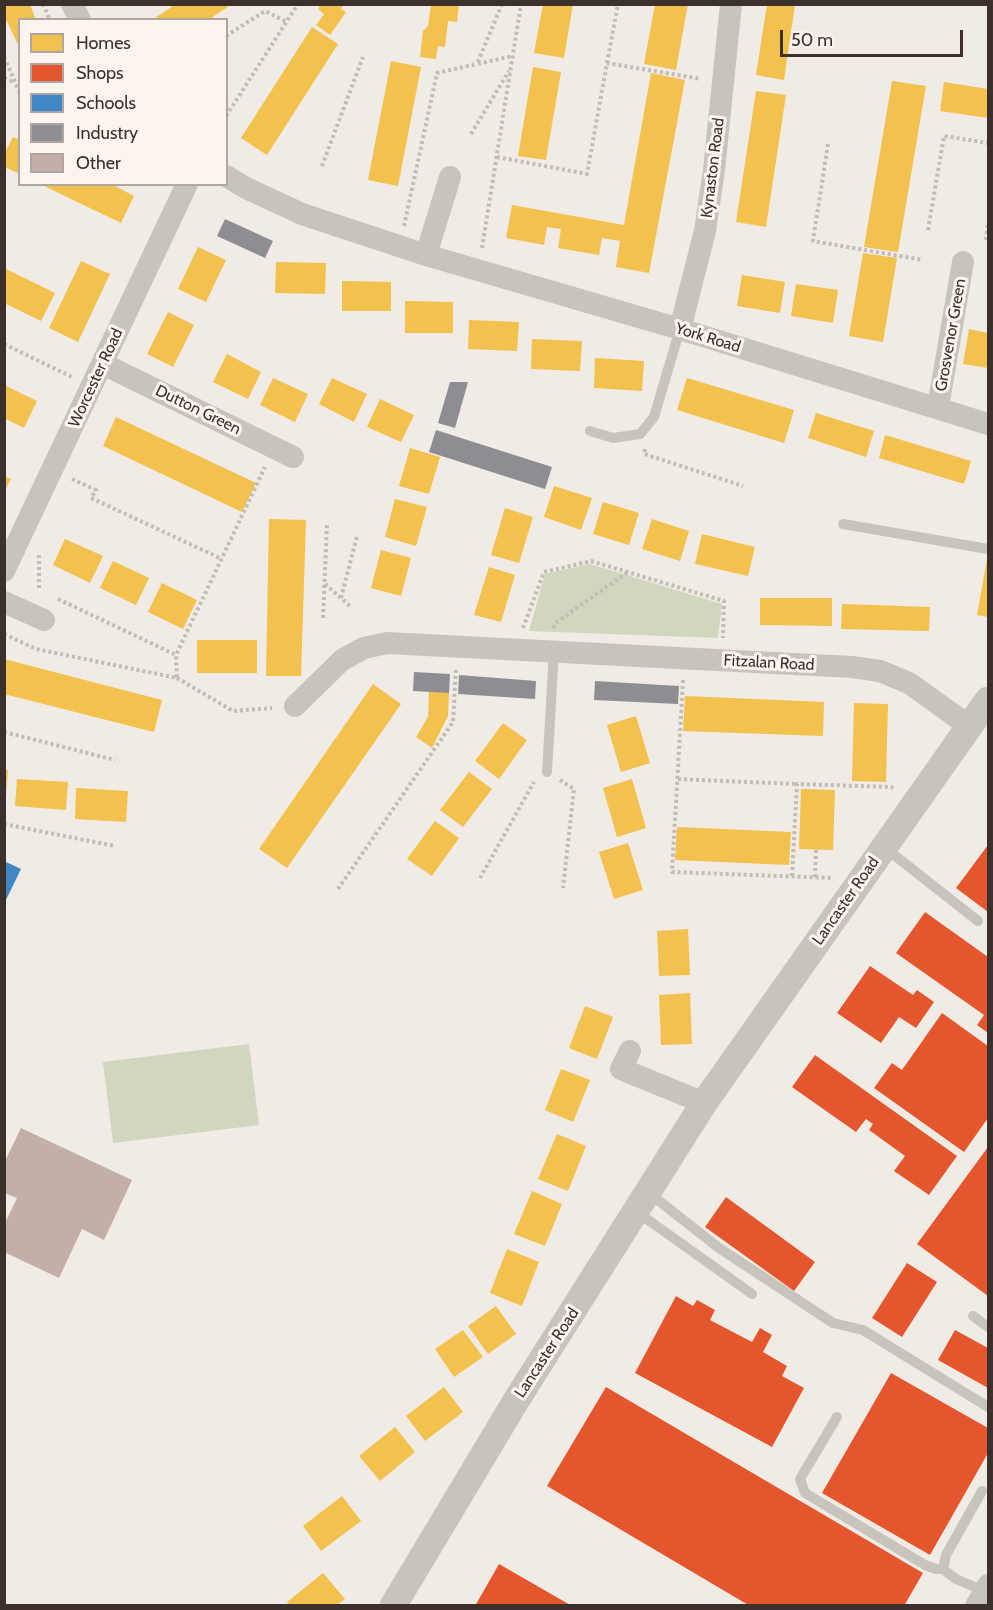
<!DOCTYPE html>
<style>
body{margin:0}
#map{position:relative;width:993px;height:1610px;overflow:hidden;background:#f0ebe5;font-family:Cabin,sans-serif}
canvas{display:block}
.frame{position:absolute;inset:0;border:6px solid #3b302b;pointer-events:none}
.legend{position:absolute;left:18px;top:18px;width:210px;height:168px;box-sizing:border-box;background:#fbf5ee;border:2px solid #aea6a0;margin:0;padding:8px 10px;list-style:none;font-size:18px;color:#3b302b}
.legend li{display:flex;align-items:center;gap:12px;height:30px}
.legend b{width:30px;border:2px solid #aea6a0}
.scale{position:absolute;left:780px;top:30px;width:183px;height:27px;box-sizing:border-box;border:3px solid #3b302b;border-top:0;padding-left:8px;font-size:18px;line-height:21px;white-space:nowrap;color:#3b302b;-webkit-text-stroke:4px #fbf5ee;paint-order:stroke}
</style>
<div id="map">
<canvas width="993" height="1610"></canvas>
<div class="frame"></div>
<ul class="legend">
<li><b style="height:16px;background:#f2c14e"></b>Homes</li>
<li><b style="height:16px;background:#e4572e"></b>Shops</li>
<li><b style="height:16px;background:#3f88c5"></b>Schools</li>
<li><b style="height:16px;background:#8d8d92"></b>Industry</li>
<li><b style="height:16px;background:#c3afa7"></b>Other</li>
</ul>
<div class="scale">50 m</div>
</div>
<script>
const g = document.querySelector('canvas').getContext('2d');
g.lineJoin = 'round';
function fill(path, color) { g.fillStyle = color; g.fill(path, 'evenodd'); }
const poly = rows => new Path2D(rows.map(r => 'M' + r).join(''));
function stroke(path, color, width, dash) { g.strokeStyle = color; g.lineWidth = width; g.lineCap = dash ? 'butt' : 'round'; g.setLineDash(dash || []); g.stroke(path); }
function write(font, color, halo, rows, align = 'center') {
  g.font = font + ' Cabin,sans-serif'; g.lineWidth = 6; g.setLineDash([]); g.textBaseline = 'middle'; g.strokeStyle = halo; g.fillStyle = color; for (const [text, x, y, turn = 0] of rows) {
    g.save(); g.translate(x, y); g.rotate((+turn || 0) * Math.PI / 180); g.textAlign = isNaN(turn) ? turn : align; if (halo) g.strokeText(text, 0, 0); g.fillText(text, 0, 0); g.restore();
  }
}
const green = poly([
 [590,564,722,604,718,638,529,631,545,574],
 [249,1044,259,1125,113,1143,103,1062]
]);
const homes = poly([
 [4,4,30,4,36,20,20,20,20,49,4,15],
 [176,4,232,4,208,20,152,20],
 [321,4,344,4,341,9,346,12,330,35,316,25,324,14,318,9],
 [431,4,459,4,457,22,448,21,445,47,438,46,436,59,420,57,423,31,428,26],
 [543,4,573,4,564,58,534,53],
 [655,4,688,4,676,70,644,64],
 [767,4,795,4,784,80,756,75],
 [312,27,338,44,267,155,241,138],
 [391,61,421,67,398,186,368,180],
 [533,67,561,72,546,160,518,156],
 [651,73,685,80,649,273,616,267,620,241,602,238,599,255,558,248,561,229,547,227,544,245,506,238,512,205,624,225],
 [892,81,926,86,898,252,864,247],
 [944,82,988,89,988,118,940,111],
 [756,91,786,95,766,227,736,222],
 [13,137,20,140,20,174,4,167,4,154],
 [40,184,111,184,134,196,121,223],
 [198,247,226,260,206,302,178,289],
 [863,253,897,258,883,342,849,336],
 [81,261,110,274,78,342,49,328],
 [276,262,326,263,325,294,275,293],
 [4,268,55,293,41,321,4,303],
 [742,275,785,282,780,313,737,306],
 [342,281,391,282,391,311,342,311],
 [796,284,838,290,833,323,791,316],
 [405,301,453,302,453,333,405,333],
 [168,312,194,325,173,367,147,354],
 [469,320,519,322,517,351,468,349],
 [969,329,988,333,988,368,963,364],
 [532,339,582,341,580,371,531,369],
 [227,354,261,372,248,399,213,382],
 [595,358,644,361,642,391,594,388],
 [273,378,308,394,295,422,260,405],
 [332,378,367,394,354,422,319,404],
 [687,378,794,410,784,443,677,410],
 [4,385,37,401,24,428,4,418],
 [380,399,414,415,401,442,367,427],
 [816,413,874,431,866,457,808,438],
 [116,417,256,483,242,512,103,446],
 [885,435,971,461,964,484,879,458],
 [410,448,440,457,429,494,399,486],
 [4,476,11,479,4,492],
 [554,486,592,498,581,530,544,517],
 [395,499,427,507,416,546,385,537],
 [603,502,639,513,629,545,593,534],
 [505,508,533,517,519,563,491,555],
 [269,519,306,520,301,676,266,676],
 [652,519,689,531,680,561,642,549],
 [702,534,755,547,748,576,695,564],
 [65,539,103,556,90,583,53,565],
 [381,550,411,558,401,596,371,588],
 [987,559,988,559,988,617,977,615],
 [113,561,149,578,136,605,100,588],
 [489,567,515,575,501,622,474,615],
 [162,583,197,600,183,629,148,612],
 [760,598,832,598,832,626,760,625],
 [842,604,930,607,929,631,841,629],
 [197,640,257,640,257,673,197,673],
 [4,659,162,700,154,732,4,694],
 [373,684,401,704,287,868,259,849],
 [429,691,449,693,448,716,432,748,416,737,428,717],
 [685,696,824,702,823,736,683,731],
 [854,703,888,704,886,782,852,781],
 [636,716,650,763,621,772,607,725],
 [503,723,527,740,499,779,475,761],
 [4,770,8,770,6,797,4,797],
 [469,772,492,789,463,827,440,810],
 [17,779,68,782,66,810,15,806],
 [632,779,646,828,617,837,603,788],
 [76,788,128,791,126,822,75,819],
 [801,789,835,790,833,850,799,849],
 [435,821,459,838,432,876,407,859],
 [677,827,791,832,789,865,675,860],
 [628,843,643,890,614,899,599,852],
 [688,929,690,975,659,976,657,931],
 [690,993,692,1044,661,1045,659,995],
 [585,1006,613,1017,597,1059,569,1048],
 [561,1069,590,1080,573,1122,545,1110],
 [557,1134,586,1146,568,1191,538,1179],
 [532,1191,562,1204,545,1246,514,1234],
 [507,1249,539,1262,522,1306,490,1293],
 [496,1306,516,1334,488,1354,468,1326],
 [463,1330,483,1357,454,1377,435,1349],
 [444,1387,463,1412,425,1441,406,1416],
 [395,1427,415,1452,380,1481,359,1456],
 [342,1496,361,1521,321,1551,303,1526],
 [323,1573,345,1599,336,1606,289,1606,287,1602]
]);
const shops = poly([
 [988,845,988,912,956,888],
 [925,912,988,957,988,1033,977,1025,984,1015,896,953],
 [870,966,913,995,917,990,934,1002,916,1028,899,1017,881,1043,837,1013],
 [942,1013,988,1046,988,1118,964,1152,874,1088,892,1063,902,1070],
 [815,1055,957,1156,929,1195,894,1171,905,1156,869,1130,873,1124,866,1119,856,1132,792,1087],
 [988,1147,988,1296,917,1244],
 [726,1197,815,1262,794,1291,705,1227],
 [907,1263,937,1282,902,1337,872,1318],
 [676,1296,693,1306,697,1300,715,1310,710,1320,752,1342,760,1328,772,1335,763,1352,787,1366,782,1376,804,1388,772,1447,635,1373],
 [955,1330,988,1348,988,1388,938,1360],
 [891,1373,988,1428,988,1453,930,1555,822,1493],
 [606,1387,923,1573,904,1606,750,1606,547,1486],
 [499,1564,572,1606,475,1606]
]);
const schools = poly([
 [4,861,21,869,4,904]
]);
const industry = poly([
 [225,219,273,241,265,258,217,236],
 [450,382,468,382,455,428,438,423],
 [436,430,552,467,545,489,429,452],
 [414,672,450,674,449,693,413,691],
 [459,675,536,681,535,699,458,694],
 [595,681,679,686,678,704,594,700]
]);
const building = poly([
 [21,1128,132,1180,104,1240,82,1229,59,1278,4,1252,4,1225,17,1198,4,1193,4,1163]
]);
const path = poly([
 [43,4,50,20],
 [502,4,477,64,513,56],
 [226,36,265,11,287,22],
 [4,57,20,93],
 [607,63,618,4],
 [4,78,15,83],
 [226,116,298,4],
 [471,134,509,71],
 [828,144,813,241,923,260],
 [497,157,587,174,607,63,701,79],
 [322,166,363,57],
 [404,226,437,73,477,64],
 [928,230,944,136,988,143],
 [986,240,988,224],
 [482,248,521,4],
 [4,344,72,377],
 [645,449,644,454,743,486],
 [72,479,96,490,91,498,222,559],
 [39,555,39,590],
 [325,584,350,606],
 [341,598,357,536],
 [58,599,176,655],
 [323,618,327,524],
 [523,628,544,572,591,561,724,601,723,638],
 [553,628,558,621,628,572],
 [4,634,36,649,177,678,176,655,265,467],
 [177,678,233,711,272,708],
 [683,680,672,872,833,878],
 [4,732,115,760],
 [678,779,797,784],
 [560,780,574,789,563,888],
 [4,824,115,846],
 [792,876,797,784,891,787,895,789],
 [815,877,816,850],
 [480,878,534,782],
 [338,889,453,722,456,668]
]);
const service = poly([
 [590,431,613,438,640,434,654,417,680,329],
 [843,524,988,549],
 [547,772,554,651],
 [884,847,978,921],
 [649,1193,719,1248,833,1323,863,1330,988,1407],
 [637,1212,752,1294],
 [973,1316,988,1327],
 [837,1417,800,1479,805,1493,925,1565,936,1569,943,1569],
 [982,1491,946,1555,943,1569,956,1579,984,1591]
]);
const minor = poly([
 [72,4,80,20],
 [226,176,246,188,302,214,426,255,680,329,988,424],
 [426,255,450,177],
 [680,329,705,231,714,170,731,4],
 [103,364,293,457],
 [938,407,963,262],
 [4,571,187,184],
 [4,602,44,620],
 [295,706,342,660,364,648,387,643,852,667,880,671,909,683,969,726],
 [630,1051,621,1069,704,1103],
 [976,1606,988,1585]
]);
const tertiary = poly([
 [393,1606,517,1399,704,1103,988,700]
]);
const streetNames = [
 ["Kynaston Road",713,168,-83],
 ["Grosvenor Green",951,335,-80],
 ["York Road",708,338,17],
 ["Worcester Road",96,378,-65],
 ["Dutton Green",198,410,26],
 ["Fitzalan Road",769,663,3],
 ["Lancaster Road",846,901,-55],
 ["Lancaster Road",547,1353,-57]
];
fill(green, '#d1d6bf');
fill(homes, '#f2c14e');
fill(shops, '#e4572e');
fill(schools, '#3f88c5');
fill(industry, '#8d8d92');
fill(building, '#c3afa7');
stroke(path, '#c2bbb6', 4, [3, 3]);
stroke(service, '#c9c3be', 10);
stroke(minor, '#c9c3be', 22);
stroke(tertiary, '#c9c3be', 27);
write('16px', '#3b302b', '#fbf5ee', streetNames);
</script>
